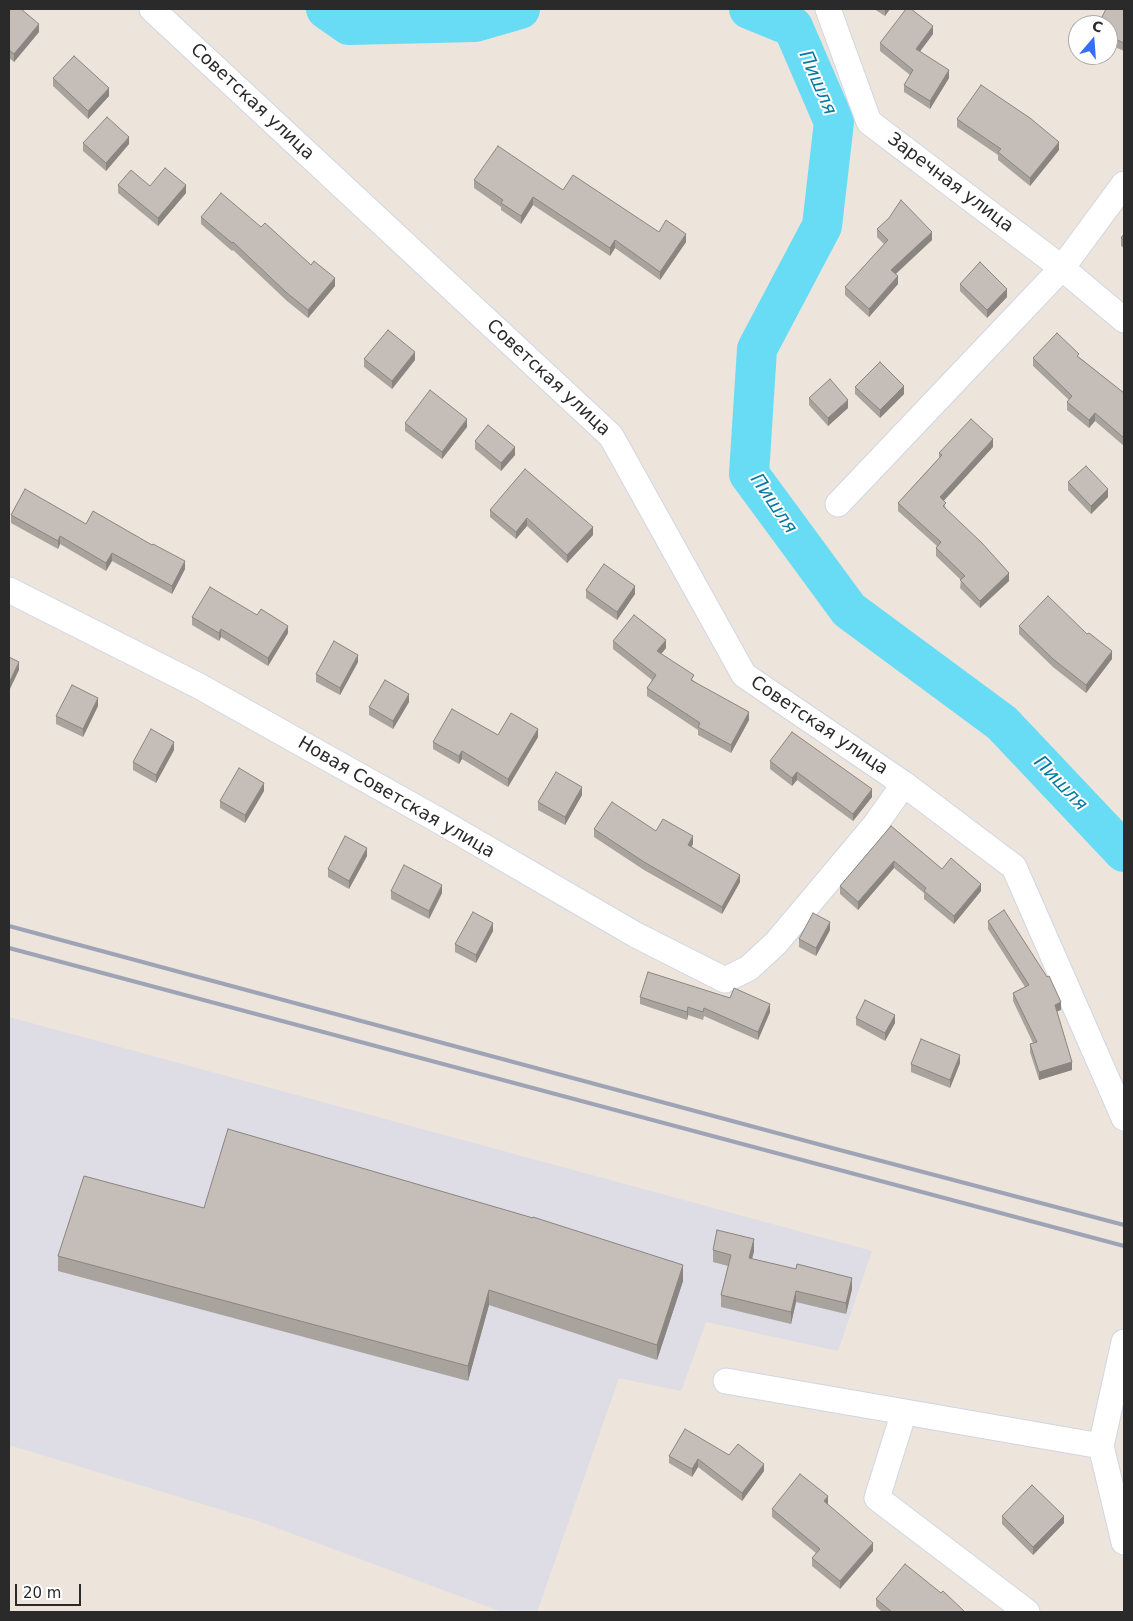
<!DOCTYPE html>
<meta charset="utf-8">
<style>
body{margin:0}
#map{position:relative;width:1133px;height:1621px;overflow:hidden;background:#ede4db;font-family:"DejaVu Sans",sans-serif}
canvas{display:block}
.frame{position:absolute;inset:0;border:10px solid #2a2a2a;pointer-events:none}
.north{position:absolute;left:1068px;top:15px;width:50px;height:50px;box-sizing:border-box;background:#fff;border:1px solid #aaa;border-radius:50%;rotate:18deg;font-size:14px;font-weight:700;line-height:20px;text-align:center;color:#2a2a2a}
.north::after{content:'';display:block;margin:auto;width:18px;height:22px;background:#366dff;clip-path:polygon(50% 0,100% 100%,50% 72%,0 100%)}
.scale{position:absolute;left:15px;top:1584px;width:66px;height:22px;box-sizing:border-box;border:2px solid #2a2a2a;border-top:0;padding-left:6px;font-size:15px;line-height:18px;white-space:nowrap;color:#2a2a2a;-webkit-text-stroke:4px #fff;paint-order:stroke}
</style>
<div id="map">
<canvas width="1133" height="1621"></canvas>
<div class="frame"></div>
<div class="north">С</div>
<div class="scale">20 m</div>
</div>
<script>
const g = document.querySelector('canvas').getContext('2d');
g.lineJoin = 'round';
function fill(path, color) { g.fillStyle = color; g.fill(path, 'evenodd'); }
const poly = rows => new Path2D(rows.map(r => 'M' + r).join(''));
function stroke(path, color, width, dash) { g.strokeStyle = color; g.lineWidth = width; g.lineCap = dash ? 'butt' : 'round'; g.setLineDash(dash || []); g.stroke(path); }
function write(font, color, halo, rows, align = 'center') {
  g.font = font + ' "DejaVu Sans",sans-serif'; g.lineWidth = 4; g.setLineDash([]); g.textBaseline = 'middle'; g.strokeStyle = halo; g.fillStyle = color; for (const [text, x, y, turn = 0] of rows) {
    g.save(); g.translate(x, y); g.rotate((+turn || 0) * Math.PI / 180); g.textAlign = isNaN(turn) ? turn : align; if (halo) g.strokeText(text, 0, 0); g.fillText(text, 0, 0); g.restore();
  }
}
const industrial = poly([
 [9,1017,872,1251,838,1351,706,1322,681,1391,619,1378,537,1612,502,1612,261,1522,9,1445]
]);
const river = poly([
 [326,9,349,25,475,22,520,9],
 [749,9,793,27,834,122,822,226,757,349,749,474,849,610,1002,723,1124,852]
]);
const minor = poly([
 [152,9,611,436,744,675,904,784,1014,867,1124,1118],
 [828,9,869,122,1062,268,1124,320],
 [838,504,1062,268,1124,184],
 [9,590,199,686,438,820,636,935,725,980,749,968,776,943,875,825,904,784],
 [1124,1342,1101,1446,1124,1542],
 [726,1381,1101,1446],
 [904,1412,877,1498,1027,1612]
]);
const rail = poly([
 [9,926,836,1149,1124,1225],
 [9,948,1124,1246]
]);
const wall = poly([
 [9,9,39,32,14,62,9,58],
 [874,9,890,9,885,16],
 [1124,9,1124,51,1108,44,1108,25],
 [933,34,920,51,949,78,930,109,904,92,904,85,910,75,880,51,880,43],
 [53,78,109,96,88,119,53,86],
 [957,119,1059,150,1030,186,998,160,998,155,957,127],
 [83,143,129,144,106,171,83,151],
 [474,180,563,190,659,232,686,242,660,280,615,248,610,256,533,205,521,224,501,210,501,207,474,188],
 [118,185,150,186,186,193,158,226,118,193],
 [201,217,261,227,311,265,335,286,308,318,287,301,233,250,232,251,201,224],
 [877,229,932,240,896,274,898,284,869,317,845,295,845,287,884,244,877,237],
 [1124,234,1124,248,1121,246,1121,238],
 [960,284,1007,297,987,318,960,291],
 [1079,357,1124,393,1124,446,1095,421,1089,428,1067,410,1067,402,1069,400,1033,366,1033,358],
 [364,359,415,360,392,389,364,367],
 [855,387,904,394,880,418,855,394],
 [809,398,848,408,828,426,809,405],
 [405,423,467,427,442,459,405,431],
 [475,441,515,455,501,471,475,449],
 [993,447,943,500,946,509,1009,581,980,608,960,588,961,580,936,556,936,548,937,546,898,511,898,503,939,458,939,453],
 [1068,482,1108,497,1091,514,1068,490],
 [490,510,593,535,567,563,527,526,516,539,490,517],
 [11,515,185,569,172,594,112,561,106,571,60,544,58,549,11,523],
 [586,590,635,594,617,620,586,598],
 [192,617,288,633,268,666,221,637,219,641,192,625],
 [1019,626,1112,659,1086,693,1053,667,1019,634],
 [613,641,666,648,661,654,694,681,749,720,731,753,698,735,698,730,647,696,647,688,652,680,613,649],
 [358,662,340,695,316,682,316,674],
 [409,702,393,729,369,715,369,707],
 [98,706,83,737,56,724,56,716],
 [538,737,508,787,462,759,459,764,433,749,433,742],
 [174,750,156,783,133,770,133,762],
 [770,761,872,797,853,821,797,780,792,786,770,769],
 [264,791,245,823,220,808,220,801],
 [582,795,565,825,538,810,538,802],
 [891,826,942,869,981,891,954,924,924,899,924,893,894,868,858,910,840,894,840,886],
 [594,829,656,831,693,844,691,847,740,882,722,914,644,870,594,837],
 [367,856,349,889,328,877,328,869],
 [391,891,442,893,429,919,391,899],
 [988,921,1061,1010,1057,1011,1072,1070,1039,1080,1030,1052,1030,1044,1033,1043,1013,1001,1013,993,1025,987,988,929],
 [830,930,816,956,799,947,799,939],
 [493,931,476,963,455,952,455,944],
 [640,997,770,1012,758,1040,704,1016,703,1020,688,1015,687,1020,640,1004],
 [856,1018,895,1023,885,1041,856,1025],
 [960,1063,950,1088,911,1072,911,1064],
 [204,1208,683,1281,657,1360,489,1305,468,1381,58,1271,58,1256],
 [713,1250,754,1251,752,1259,852,1289,846,1314,796,1302,791,1324,721,1307,721,1295,728,1266,713,1262],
 [729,1455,764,1471,742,1501,698,1467,692,1477,669,1463,669,1456],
 [828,1504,828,1505,873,1551,840,1589,812,1566,812,1558,816,1553,772,1517,772,1509],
 [1002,1516,1064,1523,1033,1555,1002,1524],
 [876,1599,965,1612,882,1612,876,1606]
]);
const shadedWall = poly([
 [885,9,890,9,885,16],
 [39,24,39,32,14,62,14,54],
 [933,26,933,34,916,57,916,49],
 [949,70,949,78,930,109,930,101],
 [109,88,109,96,88,119,88,111],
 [129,137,129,144,106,171,106,163],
 [1059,142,1059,150,1030,186,1030,178],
 [186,185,186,193,158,226,158,218],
 [533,197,533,205,521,224,521,216],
 [932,232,932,240,891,278,891,270],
 [686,234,686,242,660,280,660,272],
 [615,240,615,248,610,256,610,248],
 [898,276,898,284,869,317,869,309],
 [335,278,335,286,308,318,308,310],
 [1007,289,1007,297,987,318,987,310],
 [415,352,415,360,392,389,392,381],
 [904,386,904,394,880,418,880,410],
 [848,400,848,408,828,426,828,418],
 [1095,413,1095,421,1089,428,1089,420],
 [467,419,467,427,442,459,442,452],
 [993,439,993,447,940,505,940,497],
 [515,447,515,455,501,471,501,463],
 [1108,489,1108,497,1091,514,1091,506],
 [527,518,527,526,516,539,516,532],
 [593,527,593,535,567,563,567,555],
 [60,536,60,544,58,549,58,541],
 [112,553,112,561,106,571,106,563],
 [185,561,185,569,172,594,172,586],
 [1009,573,1009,581,980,608,980,601],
 [635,586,635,594,617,620,617,612],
 [288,626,288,633,268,666,268,658],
 [221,629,221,637,219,641,219,633],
 [666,640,666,648,657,659,657,651],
 [1112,651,1112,659,1086,693,1086,685],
 [358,655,358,662,340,695,340,688],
 [19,662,19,670,9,691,9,683],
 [409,694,409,702,393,729,393,721],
 [98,698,98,706,83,737,83,729],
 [749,712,749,720,731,753,731,745],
 [538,729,538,737,508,787,508,779],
 [174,742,174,750,156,783,156,775],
 [462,751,462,759,459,764,459,756],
 [797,772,797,780,792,786,792,778],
 [264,783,264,791,245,823,245,815],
 [582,787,582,795,565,825,565,817],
 [872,789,872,797,853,821,853,814],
 [693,836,693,844,688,853,688,845],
 [367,848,367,856,349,889,349,881],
 [894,861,894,868,858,910,858,902],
 [740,875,740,882,722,914,722,907],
 [981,884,981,891,954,924,954,916],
 [442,885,442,893,429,919,429,911],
 [830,922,830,930,816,956,816,948],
 [493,923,493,931,476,963,476,955],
 [1061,1002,1061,1010,1055,1012,1055,1005],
 [770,1004,770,1012,758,1040,758,1032],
 [688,1007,688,1015,687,1020,687,1012],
 [895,1015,895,1023,885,1041,885,1033],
 [960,1055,960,1063,950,1088,950,1080],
 [1072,1062,1072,1070,1039,1080,1039,1072],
 [754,1239,754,1251,749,1270,749,1258],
 [683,1265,683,1281,657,1360,657,1345],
 [852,1278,852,1289,846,1314,846,1303],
 [489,1290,489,1305,468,1381,468,1366],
 [796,1291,796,1302,791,1324,791,1312],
 [698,1459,698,1467,692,1477,692,1469],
 [764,1464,764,1471,742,1501,742,1493],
 [828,1496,828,1504,824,1509,824,1501],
 [1064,1516,1064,1523,1033,1555,1033,1547],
 [873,1543,873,1551,840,1589,840,1581]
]);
const building = poly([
 [9,9,21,9,39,24,14,54,9,50,9,9],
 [906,9,911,9,933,26,916,49,949,70,930,101,904,85,913,70,880,43,906,9],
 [1106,9,1124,9,1124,43,1108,36,1108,25,1098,25,1106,9],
 [74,56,109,88,88,111,53,78,74,56],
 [981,85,1030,118,1059,142,1030,178,998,152,1001,149,957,119,981,85],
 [107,117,129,137,106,163,83,143,107,117],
 [498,146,563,190,573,175,659,232,666,220,686,234,660,272,615,240,610,248,533,197,521,216,501,203,503,200,474,180,498,146],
 [165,168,186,185,158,218,118,185,131,170,150,186,165,168],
 [221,193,261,227,265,223,311,265,314,261,335,278,308,310,287,293,233,242,232,243,201,217,221,193],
 [901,200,932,232,891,270,898,276,869,309,845,287,888,240,877,229,889,218,901,200],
 [1124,234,1124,240,1121,238,1124,234],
 [980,262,1007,289,987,310,960,284,980,262],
 [388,330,415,352,392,381,364,359,388,330],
 [1057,333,1079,354,1077,356,1124,393,1124,438,1095,413,1089,420,1067,402,1072,396,1033,358,1057,333],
 [880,362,904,386,880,410,855,387,880,362],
 [830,379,848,400,828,418,809,398,830,379],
 [430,390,467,419,442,452,405,423,430,390],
 [971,419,993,439,940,497,946,503,943,506,982,543,1009,573,980,601,960,580,965,576,936,548,941,542,898,503,942,455,939,453,971,419],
 [488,425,515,447,501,463,475,441,488,425],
 [1086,466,1108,489,1091,506,1068,482,1086,466],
 [525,469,593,527,567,555,527,518,516,532,490,510,525,469],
 [25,489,86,524,93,511,152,545,153,544,185,561,172,586,112,553,106,563,60,536,58,541,11,515,25,489],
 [604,564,635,586,617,612,586,590,604,564],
 [210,587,257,615,261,609,288,626,268,658,221,629,219,633,192,617,210,587],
 [1048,596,1087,634,1089,633,1112,651,1086,685,1053,659,1019,626,1048,596],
 [634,615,666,640,657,651,694,675,691,680,749,712,731,745,698,727,700,723,647,688,656,675,613,641,634,615],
 [334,641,358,655,340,688,316,674,334,641],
 [9,657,19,662,9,683,9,657],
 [385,680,409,694,393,721,369,707,385,680],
 [72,685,98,698,83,729,56,716,72,685],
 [452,709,498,735,511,713,538,729,508,779,462,751,459,756,433,742,452,709],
 [151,729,174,742,156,775,133,762,151,729],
 [792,732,872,789,853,814,797,772,792,778,770,761,792,732],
 [239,768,264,783,245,815,220,801,239,768],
 [556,772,582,787,565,817,538,802,556,772],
 [612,802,656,831,663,819,693,836,688,845,740,875,722,907,644,862,594,829,612,802],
 [891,826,942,869,951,858,981,884,954,916,924,891,926,888,894,861,858,902,840,886,891,826],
 [345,836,367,848,349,881,328,869,345,836],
 [404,865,442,885,429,911,391,891,404,865],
 [1004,910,1047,977,1049,976,1061,1002,1055,1005,1072,1062,1039,1072,1030,1044,1037,1042,1013,993,1029,985,988,921,1004,910],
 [473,912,493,923,476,955,455,944,473,912],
 [813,913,830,922,816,948,799,939,813,913],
 [648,972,730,998,734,988,770,1004,758,1032,704,1008,703,1012,688,1007,687,1012,640,997,648,972],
 [865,1000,895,1015,885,1033,856,1018,865,1000],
 [921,1039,960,1055,950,1080,911,1064,921,1039],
 [228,1129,533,1218,533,1217,683,1265,657,1345,489,1290,468,1366,58,1256,84,1176,204,1208,228,1129],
 [717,1230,754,1239,749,1258,796,1269,797,1264,852,1278,846,1303,796,1291,791,1312,721,1295,731,1255,713,1250,717,1230],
 [685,1429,729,1455,738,1444,764,1464,742,1493,698,1459,692,1469,669,1456,685,1429],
 [800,1474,828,1496,824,1501,873,1543,840,1581,812,1558,820,1549,772,1509,800,1474],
 [1032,1485,1064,1516,1033,1547,1002,1516,1032,1485],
 [905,1564,941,1593,943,1591,965,1612,892,1612,876,1599,905,1564]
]);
const streetNames = [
 ["Советская улица",252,102,43],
 ["Заречная улица",950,183,37],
 ["Советская улица",548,378,43],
 ["Советская улица",819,726,34],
 ["Новая Советская улица",396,798,30]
];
const waterNames = [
 ["Пишля",817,83,67],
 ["Пишля",773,504,56],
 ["Пишля",1060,784,46]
];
fill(industrial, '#dedce5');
stroke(river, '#68dbf5', 40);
stroke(minor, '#d0d6e4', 27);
stroke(minor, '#fff', 25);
stroke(rail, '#9ea3b6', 4);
fill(wall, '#a9a39e');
fill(shadedWall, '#8a8581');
fill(building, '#c5beb8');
stroke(building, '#8a8581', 1);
write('18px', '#2a2a2a', '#fff', streetNames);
write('italic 19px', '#067aa2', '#fff', waterNames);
</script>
